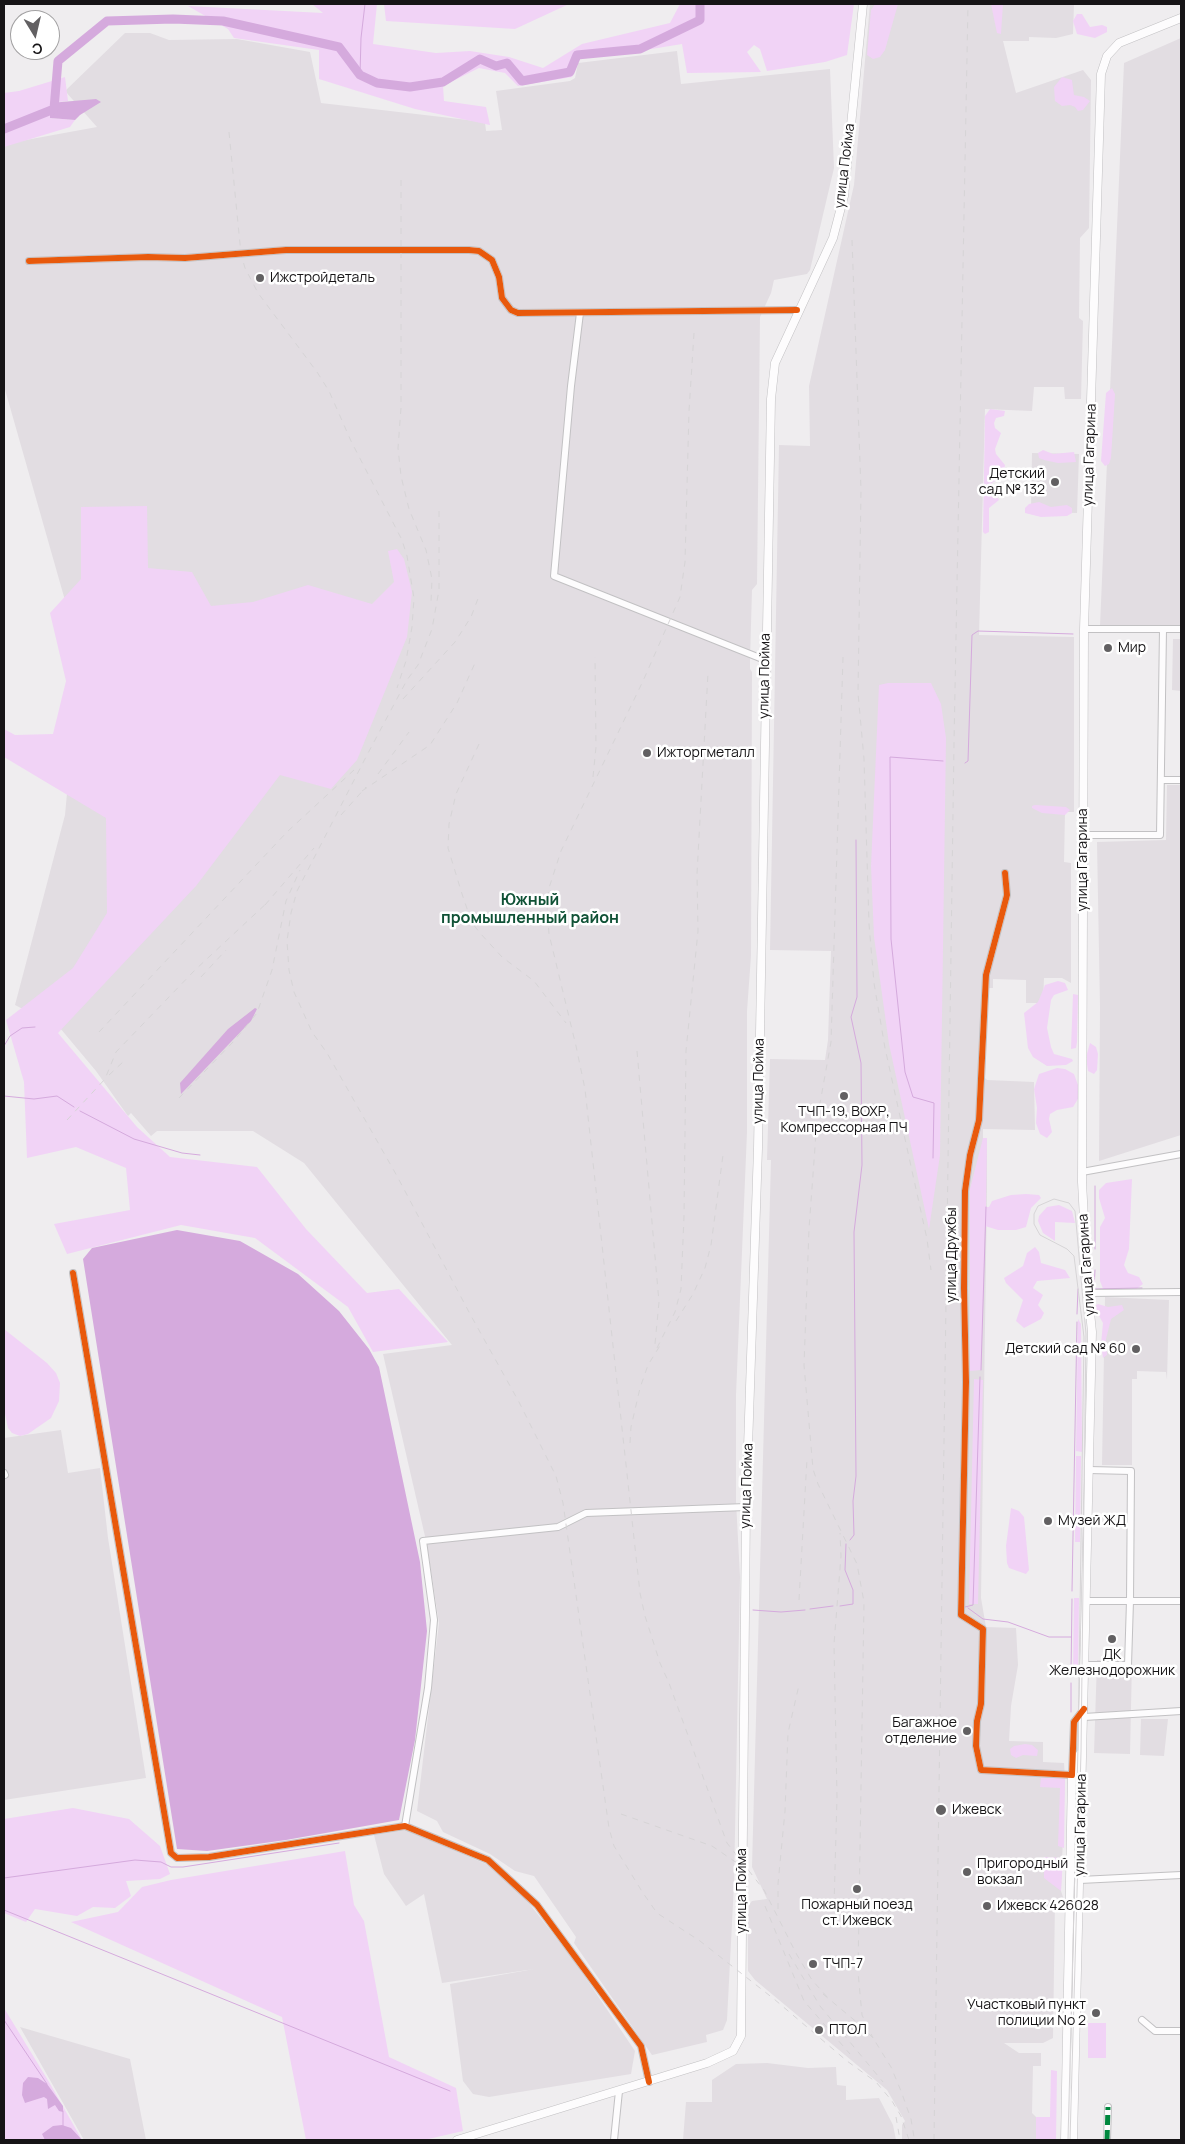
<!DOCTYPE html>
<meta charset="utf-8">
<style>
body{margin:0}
#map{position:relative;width:1185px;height:2144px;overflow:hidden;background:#efedef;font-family:Manrope,sans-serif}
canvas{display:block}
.frame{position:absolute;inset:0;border:5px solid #161416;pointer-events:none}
.north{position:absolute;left:10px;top:10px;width:50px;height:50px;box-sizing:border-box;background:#fff;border:1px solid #a2a1a2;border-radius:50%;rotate:171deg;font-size:14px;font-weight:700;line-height:20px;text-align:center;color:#161416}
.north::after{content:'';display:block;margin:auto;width:18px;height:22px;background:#626062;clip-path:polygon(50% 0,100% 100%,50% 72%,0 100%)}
</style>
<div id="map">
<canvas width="1185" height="2144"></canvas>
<div class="frame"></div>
<div class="north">С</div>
</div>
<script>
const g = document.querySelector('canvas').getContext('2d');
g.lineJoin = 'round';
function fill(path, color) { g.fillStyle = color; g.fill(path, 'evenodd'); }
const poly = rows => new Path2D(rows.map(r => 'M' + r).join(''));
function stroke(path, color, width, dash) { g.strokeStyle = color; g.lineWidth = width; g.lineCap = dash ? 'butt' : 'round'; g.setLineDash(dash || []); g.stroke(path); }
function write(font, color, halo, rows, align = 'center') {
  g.font = font + ' Manrope,sans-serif'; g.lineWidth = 5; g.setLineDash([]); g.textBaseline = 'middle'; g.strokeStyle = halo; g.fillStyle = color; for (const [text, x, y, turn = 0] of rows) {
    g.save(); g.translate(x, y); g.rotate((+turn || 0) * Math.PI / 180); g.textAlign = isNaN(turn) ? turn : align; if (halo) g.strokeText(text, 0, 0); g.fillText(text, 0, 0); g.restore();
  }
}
const built = poly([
 [870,4,1074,4,1073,34,1056,38,1029,37,1029,41,1003,41,1016,93,1083,70,1091,80,1089,228,1080,238,1079,318,1083,321,1081,399,1065,399,1064,387,1034,387,1032,411,985,409,979,635,1074,637,1074,812,1065,812,1064,862,1071,863,1071,983,1062,978,1044,978,1043,1003,1026,1003,1026,980,993,979,993,988,988,988,985,1078,987,1080,1034,1082,1035,1130,983,1129,983,1138,987,1138,987,1191,981,1598,986,1627,1016,1628,1018,1665,1011,1706,1009,1741,1043,1742,1043,1762,1064,1763,1065,1778,1061,1891,1064,1900,1055,1900,1053,2038,1043,2043,1004,2043,1019,2053,1041,2053,1041,2066,1033,2066,1032,2113,1036,2117,1036,2140,902,2140,902,2125,905,2121,887,2090,755,1980,748,1971,748,1906,752,1901,767,1899,752,1867,771,1160,767,1160,770,1059,825,1060,828,1040,831,951,770,950,779,445,810,446,809,386,854,185],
 [125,33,150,33,169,40,237,39,310,52,321,103,485,122,486,131,502,130,496,91,570,81,575,78,578,63,677,51,681,84,830,69,834,168,810,270,807,274,774,280,771,293,760,317,757,584,752,590,750,660,750,669,752,672,751,956,747,1011,747,1132,736,1395,736,1501,740,1577,734,1884,727,2020,723,2030,706,2035,707,2042,652,2055,574,1943,576,1937,534,1876,515,1871,490,1854,443,1832,437,1821,417,1811,439,1623,427,1545,383,1354,452,1345,304,1163,253,1131,157,1131,151,1136,131,1113,128,1116,96,1071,60,1028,15,1005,65,815,80,653,4,386,4,144,97,127,65,91],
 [1181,38,1181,625,1100,626,1124,63],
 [1032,453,1079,454,1077,513,1041,512,1031,510],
 [1173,639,1181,639,1181,691,1172,690],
 [1167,785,1181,785,1181,1135,1099,1161,1100,1007,1097,842,1166,840],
 [1105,1297,1169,1300,1167,1380,1166,1372,1137,1371,1137,1379,1132,1379,1132,1465,1102,1465],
 [61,1430,68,1473,100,1468,108,1538,146,1778,4,1800,4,1438],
 [1097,1660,1132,1661,1130,1754,1094,1753],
 [1141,1719,1168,1719,1164,1756,1140,1755],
 [406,1830,486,1864,525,1898,575,1962,635,2051,631,2074,489,2097,473,2094,463,2081,450,1984,534,1969,442,1983,424,1894,406,1906,384,1874,374,1835],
 [20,2027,130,2059,146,2140,84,2140],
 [767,2063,808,2068,836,2067,837,2085,846,2086,846,2100,879,2098,893,2125,896,2140,683,2140,686,2102,712,2102,712,2080,736,2064]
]);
const green = poly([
 [312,4,377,4,373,44,436,53,470,51,509,57,543,68,582,44,670,23,680,4,854,4,847,55,825,62,767,71,760,49,754,45,747,52,761,72,687,73,682,44,633,52,586,56,578,60,572,77,518,86,505,73,479,68,443,86,444,101,486,107,490,125,415,109,319,79,319,50,234,38,228,29,188,6,323,13],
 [384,4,569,4,515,29,386,21],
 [875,4,898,4,885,50,880,57,873,59,867,55,871,10],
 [991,4,1003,4,1001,34,997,33],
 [1077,14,1082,14,1090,27,1102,25,1107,27,1107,32,1095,38,1077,34,1073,21],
 [65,77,68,101,50,103,50,118,75,120,70,127,4,147,4,93,19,91],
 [1062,77,1072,80,1074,95,1084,97,1090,101,1083,110,1078,111,1075,107,1070,105,1062,106,1055,101,1054,87],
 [1112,388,1115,394,1111,458,1109,464,1105,466,1101,461,1106,393],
 [990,409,1005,411,1004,416,996,418,994,423,995,428,1001,433,995,449,996,454,1005,465,1003,478,993,482,990,486,999,500,989,508,989,532,985,534,983,532,985,416],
 [1043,450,1053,454,1074,452,1076,462,1058,463,1044,460,1039,458,1038,453],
 [1039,502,1051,507,1067,505,1072,508,1072,513,1067,516,1041,517,1025,513,1025,508,1029,504],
 [147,506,148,568,192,572,211,606,253,602,308,585,372,604,394,582,388,551,397,549,404,559,412,592,407,637,357,760,331,789,280,775,196,886,58,1033,137,1127,170,1157,257,1167,306,1229,367,1293,399,1289,448,1342,373,1352,348,1307,255,1238,181,1225,67,1254,54,1224,130,1210,126,1168,76,1147,27,1158,24,1082,6,1020,73,968,107,913,106,818,4,757,4,729,15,735,53,734,66,681,50,613,81,579,81,507],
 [888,683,931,683,941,704,946,738,940,1155,929,1229,889,1044,874,937,871,866,879,685],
 [1035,805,1066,807,1070,810,1065,815,1042,813,1032,808,1032,806],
 [1058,981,1065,983,1068,990,1054,995,1051,1000,1047,1028,1051,1047,1054,1054,1072,1059,1073,1061,1066,1065,1047,1066,1033,1057,1028,1048,1024,1013,1038,1002,1045,985],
 [1073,994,1078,995,1077,1042,1076,1048,1071,1049],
 [1090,1043,1096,1047,1098,1054,1097,1070,1094,1074,1088,1071,1086,1057],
 [1057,1068,1065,1069,1074,1074,1078,1085,1078,1099,1073,1107,1057,1110,1050,1114,1049,1119,1052,1132,1047,1138,1040,1134,1036,1123,1037,1108,1034,1089,1039,1074],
 [983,1138,987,1138,986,1207,989,1207,992,1201,1011,1195,1026,1194,1039,1195,1041,1198,1031,1208,1026,1227,1016,1230,998,1230,985,1226,981,1370,970,1371,970,1189],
 [1132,1179,1129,1249,1124,1265,1128,1273,1139,1277,1143,1284,1135,1290,1104,1291,1100,1281,1100,1227,1105,1218,1099,1198,1099,1190,1106,1183],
 [1059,1205,1072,1211,1075,1223,1055,1222,1055,1241,1043,1233,1038,1221,1039,1216,1047,1207],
 [1035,1247,1039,1252,1041,1263,1065,1270,1070,1278,1037,1281,1033,1288,1043,1295,1038,1305,1044,1313,1041,1319,1024,1328,1016,1321,1023,1300,1006,1283,1004,1278,1023,1266,1027,1253],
 [1098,1304,1108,1307,1122,1305,1124,1310,1111,1319,1106,1339,1107,1355,1103,1358,1101,1344,1103,1323,1094,1307],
 [1078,1319,1081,1324,1082,1452,1076,1451],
 [4,1329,47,1363,56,1373,60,1383,59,1401,51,1418,28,1434,20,1436,12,1433,8,1428,4,1409],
 [974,1379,983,1380,978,1604,969,1604],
 [1076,1456,1081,1456,1080,1542,1075,1542],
 [1011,1508,1019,1511,1024,1517,1029,1570,1026,1574,1009,1568,1007,1563,1006,1546],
 [1074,1598,1079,1598,1078,1677,1073,1677],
 [1025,1744,1032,1745,1038,1750,1037,1756,1023,1755,1016,1758,1011,1755,1010,1749,1014,1746],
 [1041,1778,1065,1778,1064,1848,1058,1846,1060,1788,1040,1787],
 [73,1808,129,1819,160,1846,170,1874,160,1879,126,1881,131,1896,115,1908,93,1907,77,1916,35,1909,26,1922,4,1913,4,1819],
 [345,1851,354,1905,364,1921,389,2057,456,2088,463,2131,424,2140,306,2140,282,2017,71,1922,118,1912,142,1887,171,1880],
 [1044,1857,1063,1858,1061,1891,1044,1878],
 [4,2008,49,2082,82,2140,4,2140],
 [1088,2023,1106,2023,1106,2058,1088,2058],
 [1051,2070,1057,2071,1056,2140,1036,2140,1036,2117,1050,2117]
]);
const water = poly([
 [96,99,101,102,80,115,75,120,50,118,50,103],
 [255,1008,257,1009,251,1021,181,1094,180,1083,228,1029],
 [177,1230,240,1241,298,1274,339,1311,369,1349,379,1367,420,1562,427,1631,415,1740,399,1820,286,1840,207,1851,177,1849,83,1259,92,1248],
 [28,2077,38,2078,47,2084,63,2106,63,2112,59,2111,55,2105,48,2109,47,2099,44,2097,25,2103,22,2095,23,2083],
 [53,2126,62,2125,71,2128,82,2140,45,2140,42,2134]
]);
const stream = poly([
 [360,75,361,38,365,4],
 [965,763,968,761,972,635,978,631,1073,634],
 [4,1046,10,1036,22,1028,35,1027],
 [4,1096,34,1099,57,1096,74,1107],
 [80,1111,134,1139,182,1153,200,1155],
 [933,1158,934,1103,913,1097,905,1072,891,939,890,757,943,761],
 [1095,1186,1095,1249],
 [1091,1289,1142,1288],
 [1094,1289,1095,1270],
 [1077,1314,1078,1289],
 [981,1370,986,1207],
 [850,1540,854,1535,853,1501,856,1476,854,1232,862,1165,861,1063,851,1017,857,997,856,840],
 [1072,1591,1077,1322],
 [840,1606,853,1604,853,1590,845,1570,846,1544],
 [965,1607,973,1605,980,1377],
 [968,1608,983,1619,1008,1622,1049,1637,1071,1637],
 [810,1609,833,1606],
 [753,1610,781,1612,805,1610],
 [1071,1675,1072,1599],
 [1071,1683,1071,1712],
 [4,1878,135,1860,161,1862,171,1867,183,1867,339,1843],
 [4,1910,450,2091],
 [4,2020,47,2084],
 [63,2111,63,2126]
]);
const river = poly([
 [4,129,54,109,58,61,107,21,173,19,223,21,339,47,360,75,377,83,410,87,443,82,480,59,496,66,507,63,522,81,570,72,577,55,640,49,700,20,700,4]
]);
const minor = poly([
 [29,261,148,257,185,258,286,250,469,250,479,251,492,260,499,277,502,298,511,310,518,313,797,310],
 [580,313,571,386,554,576,765,660],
 [1084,629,1181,629],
 [1161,780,1181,780],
 [1083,835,1160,835,1163,629],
 [1005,873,1007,895,986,975,979,1120,970,1155,965,1191,964,1288,966,1382,961,1615,983,1629,981,1704,977,1721,976,1746,981,1770,1072,1775,1074,1722,1084,1709],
 [1082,1172,1181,1154],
 [73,1273,171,1853,177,1858,209,1857,405,1826,488,1860,537,1905,641,2046,649,2082],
 [1088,1293,1181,1292],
 [4,1473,5,1475],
 [1087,1601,1181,1601],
 [1085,1665,1128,1665,1130,1601,1131,1471,1089,1470],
 [1084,1717,1181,1711],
 [405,1826,428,1688,434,1620,423,1541,558,1527,586,1513,746,1507],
 [1080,1880,1181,1875],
 [1142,2020,1155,2031,1181,2031],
 [614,2140,619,2091],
 [1107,2140,1108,2107]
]);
const major = poly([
 [457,2140,707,2063,733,2051,741,2036,746,1507,758,1148,771,399,775,363,833,238,844,196,863,4],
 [1065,2140,1072,1775,1080,1754],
 [1073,2140,1092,1332,1088,1293,1082,1182,1084,629,1101,74,1107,56,1119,43,1181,18]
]);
const tram = poly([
 [1068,2140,1078,1747,1084,1337,1074,1256,1067,1249,1040,1235,1034,1224,1034,1214,1038,1206,1054,1199,1069,1203,1075,1211,1086,1334,1081,1752,1070,2140]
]);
const rail = poly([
 [229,132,241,254,245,268,258,293,317,372,329,391,351,441,402,540,407,556,414,598,412,627,406,661,397,688],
 [401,180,401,408,398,448,401,476,409,509,426,550,432,579,431,602],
 [852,240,861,490,858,693,864,759,869,924,874,983,885,1048,927,1239,931,1270],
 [694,333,689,411,685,562,680,597,643,681,561,851,549,888,547,905,549,934,576,1046,585,1089,640,1593,645,1616,660,1663,669,1683,727,1843,764,1890,797,1955,812,1980,828,1998],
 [439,511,439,590,432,629,418,665,407,680,367,755,297,891,291,913,287,941,289,970,294,992,312,1032,327,1053,397,1176,470,1314,519,1402,556,1476,563,1503,609,1828,614,1846,643,1893,657,1913,700,1941,774,1999,847,2061,876,2082,892,2101,901,2116,909,2140],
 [843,657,831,1042,817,1120,809,1229,804,1365,813,1469,818,1484,857,1564,864,1602,858,1972,862,2015,873,2038],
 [403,699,455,642,471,617,479,596],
 [479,744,456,794,449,824,448,848,462,894,472,923,480,933,502,957,534,981,566,1023],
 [378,774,409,732],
 [593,777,596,747,595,657],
 [362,791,430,745,457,703,475,663],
 [341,815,366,787],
 [265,905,314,848],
 [201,977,226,950],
 [99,1032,287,832,354,770],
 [637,1051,659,1302,655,1344],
 [109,1075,123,1062],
 [179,1098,233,1042,257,1013,272,970,286,901,300,870],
 [67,1120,105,1079,116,1052,195,970,269,901],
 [676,1321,693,1294,705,1268,711,1245,723,1155],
 [657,1348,675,1312,681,1289,684,1216,686,1051,698,931,697,874,708,673],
 [630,1443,631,1427,640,1388,648,1365,661,1344],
 [799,1600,807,1459],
 [621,1814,712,1846,737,1863],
 [765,1906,804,2001,850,2054],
 [834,1906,837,1797,834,1644,841,1556,840,1533],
 [778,1909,778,1884,785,1811,788,1733,799,1685],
 [789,1954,820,2006,883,2082],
 [823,1994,859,2024,873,2038,891,2067,901,2091,911,2119,914,2137],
 [896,2117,900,2140],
 [934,2140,954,743,968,4]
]);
const quiet = poly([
 [1107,2140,1108,2107]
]);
const cycleway = poly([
 [29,261,148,257,185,258,286,250,469,250,479,251,492,260,499,277,502,298,511,310,518,313,797,310],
 [1005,873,1007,895,986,975,979,1120,970,1155,965,1191,964,1288,966,1382,961,1615,983,1629,981,1704,977,1721,976,1746,981,1770,1072,1775,1074,1722,1084,1709],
 [73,1273,171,1853,177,1858,209,1857,405,1826,488,1860,537,1905,641,2046,649,2082]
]);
const markers = [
 [260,278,5,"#626062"],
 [1055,482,5,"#626062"],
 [1108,648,5,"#626062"],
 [647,753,5,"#626062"],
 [844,1096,5,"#626062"],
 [1136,1349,5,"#626062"],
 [1048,1521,5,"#626062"],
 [1112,1639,5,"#626062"],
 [967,1731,5,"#626062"],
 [941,1810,6,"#626062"],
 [967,1872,5,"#626062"],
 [857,1889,5,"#626062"],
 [987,1906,5,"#626062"],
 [813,1964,5,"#626062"],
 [1096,2013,5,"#626062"],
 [819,2030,5,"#626062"]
];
const streetNames = [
 ["улица Пойма",845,166,-83],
 ["улица Гагарина",1090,455,-88],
 ["улица Пойма",765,676,-89],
 ["улица Гагарина",1083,860,-90],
 ["улица Пойма",759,1081,-89],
 ["улица Дружбы",952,1255,-90],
 ["улица Гагарина",1087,1265,-94],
 ["улица Пойма",747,1486,-88],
 ["улица Гагарина",1081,1825,-89],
 ["улица Пойма",742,1891,-90]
];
const poiNames = [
 ["Ижстройдеталь",270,278],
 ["Детский",1045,474,"right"],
 ["сад № 132",1045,490,"right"],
 ["Мир",1118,648],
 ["Ижторгметалл",657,753],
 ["ТЧП-19, ВОХР,",844,1112,"center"],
 ["Компрессорная ПЧ",844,1128,"center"],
 ["Детский сад № 60",1126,1349,"right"],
 ["Музей ЖД",1058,1521],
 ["ДК",1112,1655,"center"],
 ["Железнодорожник",1112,1671,"center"],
 ["Багажное",957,1723,"right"],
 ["отделение",957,1739,"right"],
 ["Ижевск",952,1810],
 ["Пригородный",977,1864],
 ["вокзал",977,1880],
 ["Пожарный поезд",857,1905,"center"],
 ["ст. Ижевск",857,1921,"center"],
 ["Ижевск 426028",997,1906],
 ["ТЧП-7",823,1964],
 ["Участковый пункт",1086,2005,"right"],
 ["полиции No 2",1086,2021,"right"],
 ["ПТОЛ",829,2030]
];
const quarterNames = [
 ["Южный",530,901],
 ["промышленный район",530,919]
];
fill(built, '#e2dde2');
fill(green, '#f1d3f6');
fill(water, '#d5aadd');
stroke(stream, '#d5aadd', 1);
stroke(river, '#d5aadd', 9);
stroke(minor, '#c2c1c3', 8);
stroke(major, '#c2c1c3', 9);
stroke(minor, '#fdfcfd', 6);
stroke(major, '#fdfcfd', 8);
stroke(tram, '#d6d4d6', 1);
stroke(rail, '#d6d4d6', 1, [6, 6]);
stroke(quiet, '#00873e', 5, [10, 5]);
stroke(cycleway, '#e8590c', 6);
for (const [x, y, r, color] of markers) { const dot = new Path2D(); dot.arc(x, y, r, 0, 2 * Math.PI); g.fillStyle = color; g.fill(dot); stroke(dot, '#fff', 2); }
write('14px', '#161416', '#fff', streetNames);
write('14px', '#161416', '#fff', poiNames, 'left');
write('bold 16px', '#105236', '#fff', quarterNames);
</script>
